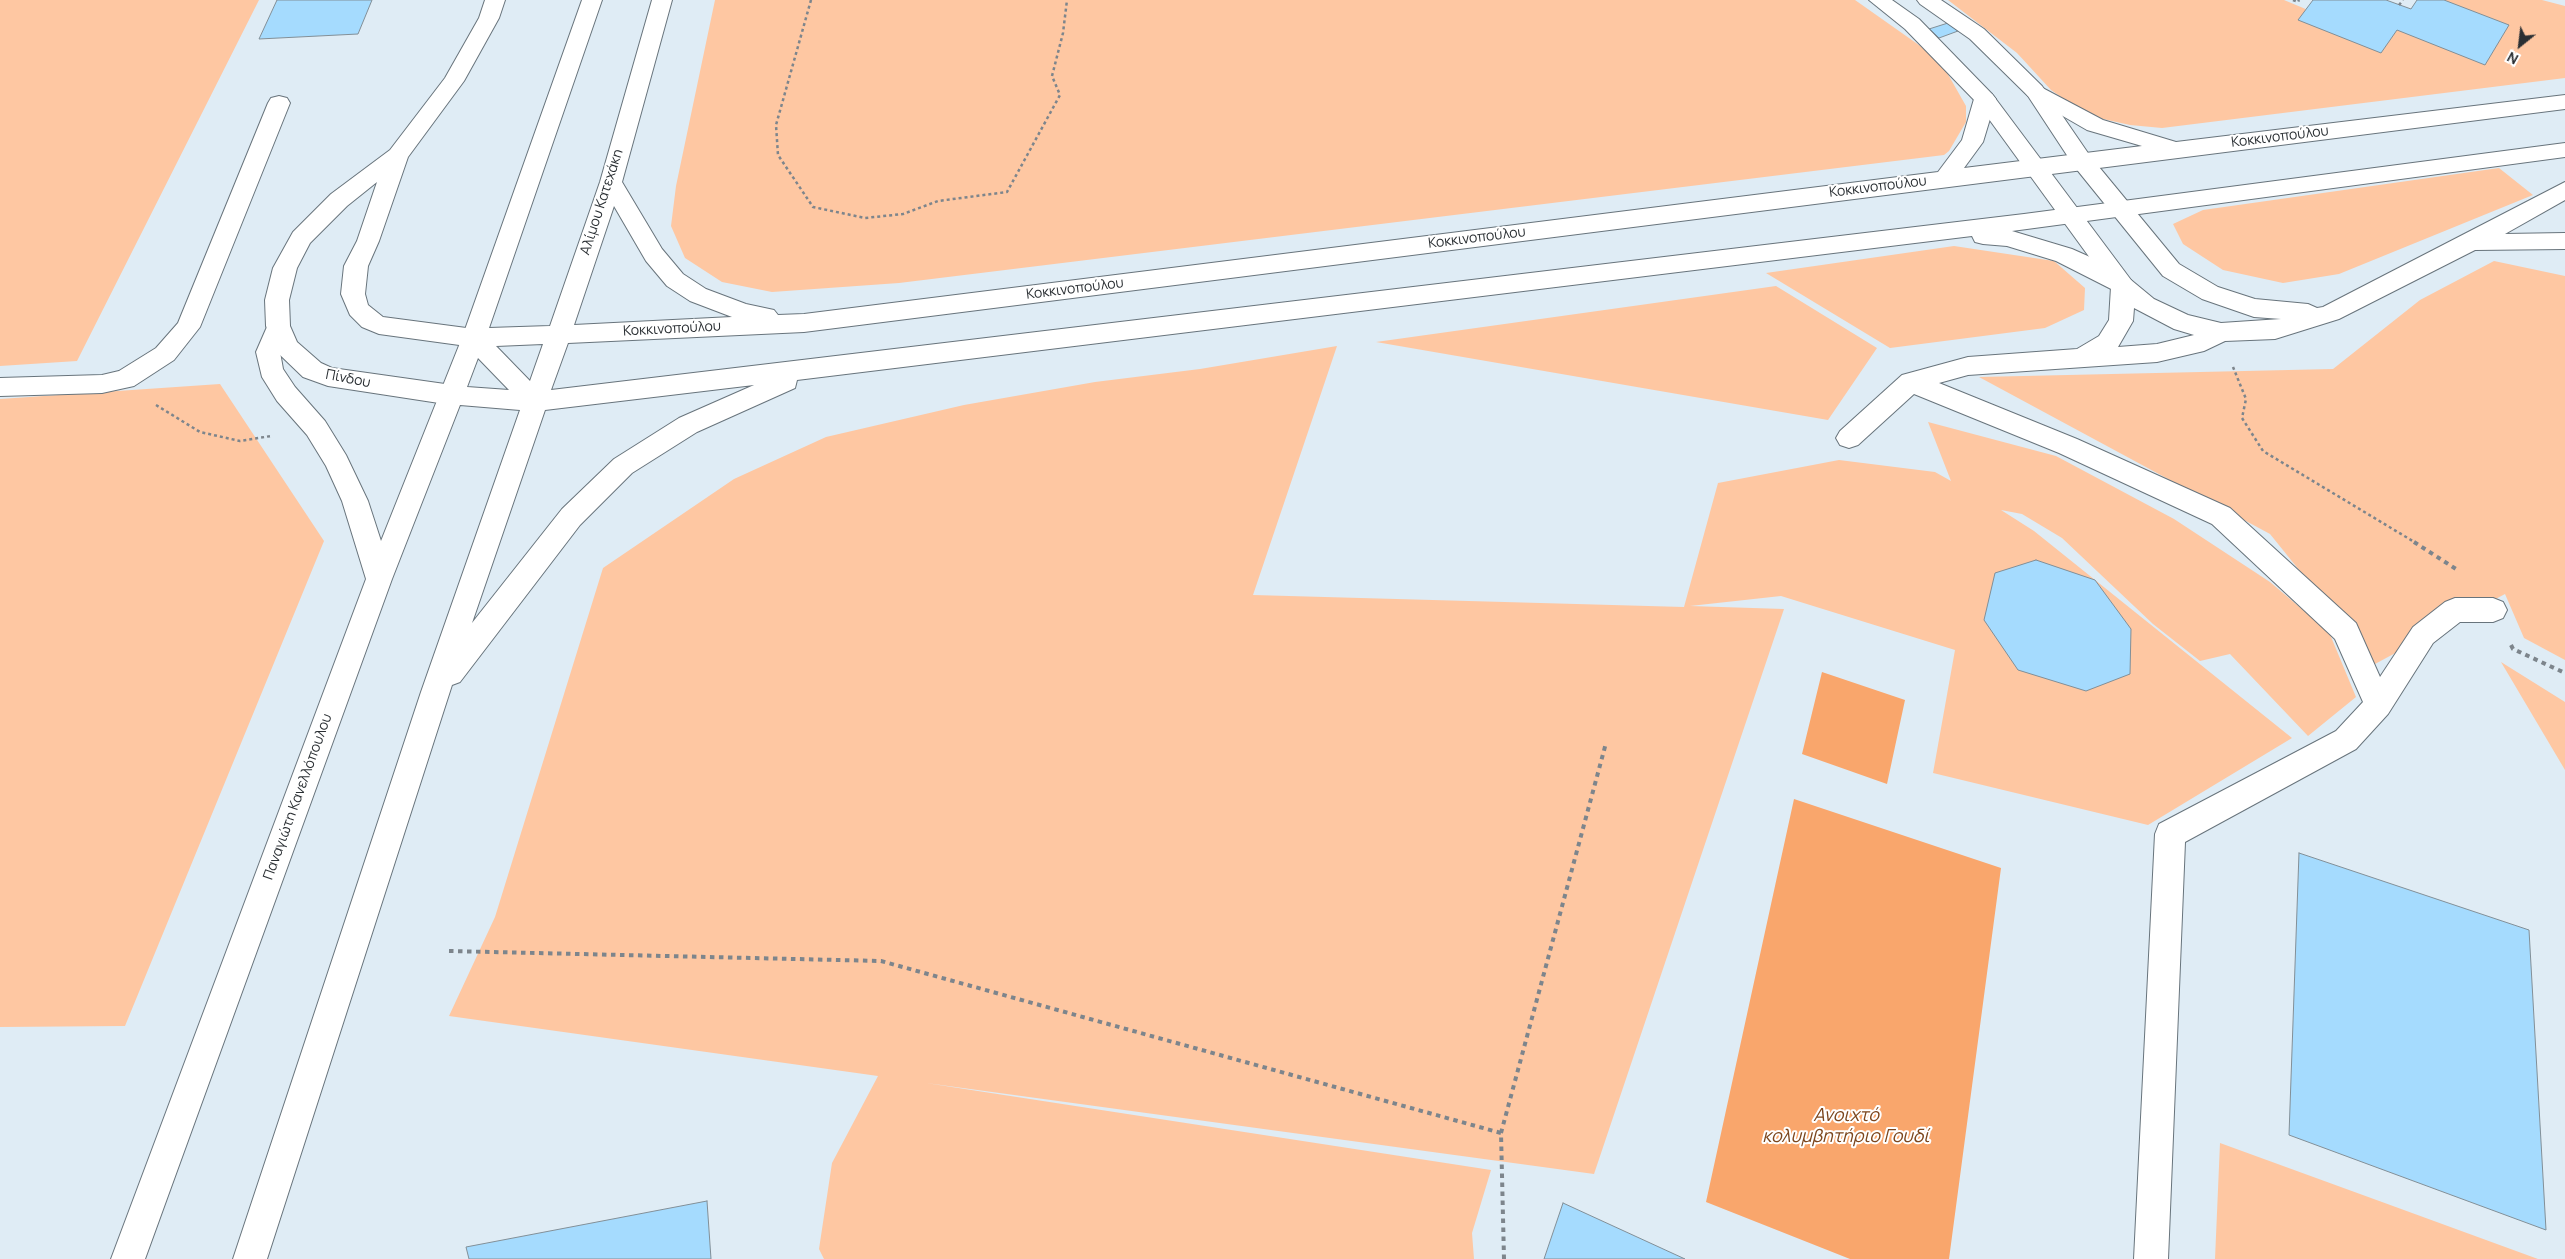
<!DOCTYPE html>
<meta charset="utf-8">
<style>
body{margin:0}
#map{position:relative;width:2565px;height:1259px;overflow:hidden;background:#dfecf5;font-family:Manrope,sans-serif}
canvas{display:block}
.north{position:absolute;left:2495px;top:20px;width:50px;height:50px;-webkit-text-stroke:4px #fff;paint-order:stroke;rotate:209deg;font-size:14px;font-weight:700;line-height:20px;text-align:center;color:#2a2f33}
.north::after{content:'';display:block;margin:auto;width:18px;height:22px;background:#2a2f33;clip-path:polygon(50% 0,100% 100%,50% 72%,0 100%)}
</style>
<div id="map">
<canvas width="2565" height="1259"></canvas>
<div class="north">N</div>
</div>
<script>
const g = document.querySelector('canvas').getContext('2d');
g.lineJoin = 'round';
function fill(path, color) { g.fillStyle = color; g.fill(path, 'evenodd'); }
const poly = rows => new Path2D(rows.map(r => 'M' + r).join(''));
function stroke(path, color, width, dash) { g.strokeStyle = color; g.lineWidth = width; g.lineCap = dash ? 'butt' : 'round'; g.setLineDash(dash || []); g.stroke(path); }
function write(font, color, halo, rows, align = 'center') {
  g.font = font + ' Manrope,sans-serif'; g.lineWidth = 4; g.setLineDash([]); g.textBaseline = 'middle'; g.strokeStyle = halo; g.fillStyle = color; for (const [text, x, y, turn = 0] of rows) {
    g.save(); g.translate(x, y); g.rotate((+turn || 0) * Math.PI / 180); g.textAlign = isNaN(turn) ? turn : align; if (halo) g.strokeText(text, 0, 0); g.fillText(text, 0, 0); g.restore();
  }
}
const green = poly([
 [0,0,259,0,77,361,0,366],
 [715,0,1855,0,1926,50,1945,69,1966,106,1966,122,1949,151,1944,155,899,283,772,292,722,282,685,258,671,226,676,186],
 [1948,0,2284,0,2320,15,2411,13,2420,0,2542,0,2565,6,2565,78,2162,128,2130,125,2103,119,2074,106,2051,90,2017,53],
 [2499,168,2533,195,2339,274,2283,283,2223,270,2183,244,2173,224,2203,210],
 [1954,246,2054,261,2085,288,2084,310,2045,328,1890,348,1766,273],
 [2494,261,2565,276,2565,660,2524,638,2505,594,2375,664,2270,534,1979,377,2333,369,2420,300],
 [1776,286,1877,348,1828,420,1376,342],
 [1337,346,1253,595,1684,607,1718,483,1839,460,1935,472,1951,481,1928,422,2056,456,2174,519,2270,582,2329,632,2356,697,2308,736,2230,654,2200,661,2153,624,2062,538,2022,514,2001,510,2034,531,2292,738,2148,825,1933,773,1955,650,1781,596,1690,606,1784,609,1594,1174,926,1083,1491,1170,1472,1233,1474,1259,824,1259,819,1249,832,1163,878,1076,449,1016,495,917,603,568,734,479,826,437,964,405,1095,382,1200,369],
 [220,384,324,541,125,1026,0,1027,0,399],
 [2501,662,2565,702,2565,770],
 [2220,1143,2382,1202,2538,1259,2215,1259]
]);
const water = poly([
 [1822,672,1905,700,1887,784,1802,754],
 [1794,799,2001,868,1949,1259,1850,1259,1706,1202]
]);
const building = poly([
 [277,0,372,0,358,34,259,39,277,0],
 [2313,0,2386,0,2411,9,2417,0,2444,0,2509,25,2485,65,2397,30,2381,53,2298,20,2313,0],
 [1948,23,1958,31,1939,38,1929,29,1948,23],
 [2036,560,2095,580,2131,629,2130,674,2086,691,2018,670,1984,620,1995,573,2036,560],
 [2299,853,2529,930,2546,1230,2289,1135,2299,853],
 [707,1201,711,1259,469,1259,466,1247,707,1201],
 [1563,1203,1685,1259,1544,1259,1563,1203]
]);
const pathFar1 = poly([
 [811,0,776,125,778,155,813,207,865,218,903,214,938,201,1007,192,1060,95,1052,76,1063,33,1067,0],
 [2293,0,2298,2,2299,0],
 [2399,5,2403,0],
 [2233,367,2246,399,2242,418,2263,451,2416,543],
 [156,405,200,432,240,441,271,436]
]);
const path = poly([
 [2414,542,2456,569],
 [2511,645,2513,649,2565,673],
 [449,951,881,961,1501,1133],
 [1504,1259,1501,1133,1606,743]
]);
const minor = poly([
 [485,0,505,0,499,18,464,81,408,157,379,241,368,266,365,294,368,305,383,317,474,329,482,332,486,338,482,344,474,347,379,334,362,327,350,315,341,294,344,266,357,241,377,182,347,206,310,243,297,268,289,300,290,326,297,342,321,363,332,368,452,385,461,388,464,395,461,402,452,405,328,386,303,377,278,353,266,326,265,300,273,268,293,232,331,194,390,150,445,78,479,18,485,0],
 [1869,0,1892,0,1919,19,1992,94,2131,280,2154,299,2188,315,2221,323,2281,319,2254,317,2202,299,2163,276,2074,166,2028,96,1970,39,1920,4,1917,0,1941,0,1984,29,2042,86,2090,156,2179,264,2218,287,2255,299,2308,304,2317,308,2323,307,2565,182,2565,200,2505,234,2565,233,2565,249,2475,250,2339,319,2275,339,2225,341,2204,351,2157,362,1968,375,1939,383,2077,439,2230,508,2356,623,2380,677,2413,627,2445,602,2455,598,2493,598,2503,602,2507,610,2503,618,2493,622,2460,622,2433,643,2388,714,2356,749,2185,842,2168,1259,2134,1259,2155,834,2159,824,2336,731,2363,702,2335,639,2212,524,2059,453,1914,394,1858,445,1849,448,1840,445,1836,438,1840,431,1902,375,1968,357,2077,349,2099,336,2109,320,2111,287,1978,104,1905,29,1869,0],
 [2134,308,2174,329,2194,335,2157,344,2118,347,2133,321,2134,308],
 [279,96,287,98,290,103,200,327,174,360,134,386,102,393,0,396,0,378,102,375,119,371,156,348,178,323,268,103,271,98,279,96]
]);
const major = poly([
 [582,0,602,0,489,328,550,326,600,182,652,0,672,0,622,182,662,249,683,274,706,289,746,304,774,310,778,315,804,314,1938,172,1962,140,1974,99,1978,94,1985,92,1992,94,1996,99,1983,142,1964,168,2142,146,2087,130,2028,96,2024,91,2028,86,2035,84,2103,120,2176,142,2565,95,2565,109,804,332,568,343,551,390,2024,214,2565,143,2565,157,2012,231,2072,249,2108,265,2131,280,2135,286,2131,292,2123,295,2056,261,2007,246,1983,244,1975,242,1972,236,797,380,795,388,697,432,632,473,580,525,460,682,452,685,267,1259,233,1259,421,692,520,410,460,405,392,579,145,1259,111,1259,366,579,342,501,326,466,307,435,277,401,262,377,256,352,270,320,278,317,286,320,290,326,280,352,283,369,295,387,325,421,346,455,368,501,381,541,462,338,582,0],
 [614,206,646,261,667,286,690,301,732,317,574,325,614,206],
 [543,344,530,381,496,346,543,344],
 [478,358,509,390,467,387,478,358],
 [754,385,679,418,614,459,562,509,472,623,545,410,754,385]
]);
const streetNames = [
 ["Κοκκινοπούλου",2280,137,-7],
 ["Κοκκινοπούλου",1878,187,-7],
 ["Αλίμου Κατεχάκη",602,202,-72],
 ["Κοκκινοπούλου",1477,238,-7],
 ["Κοκκινοπούλου",1075,289,-7],
 ["Κοκκινοπούλου",672,329,-3],
 ["Πίνδου",348,379,11],
 ["Παναγιώτη Κανελλόπουλου",298,797,-70]
];
const nearWaternames = [
 ["Ανοιχτό",1846,1116],
 ["κολυμβητήριο Γουδί",1846,1137]
];
fill(green, '#fec7a2');
fill(water, '#f9a66c');
fill(building, '#a5dbfe');
stroke(building, '#828f97', 1);
stroke(minor, '#68747c', 2);
stroke(major, '#68747c', 2);
stroke(pathFar1, '#7d858c', 2.5, [3, 3]);
stroke(path, '#7d858c', 4, [4.5, 4.5]);
fill(minor, '#fff');
fill(major, '#fff');
write('14px', '#2a2f33', '#fff', streetNames);
write('italic 18px', '#7c461d', '#fff', nearWaternames);
</script>
